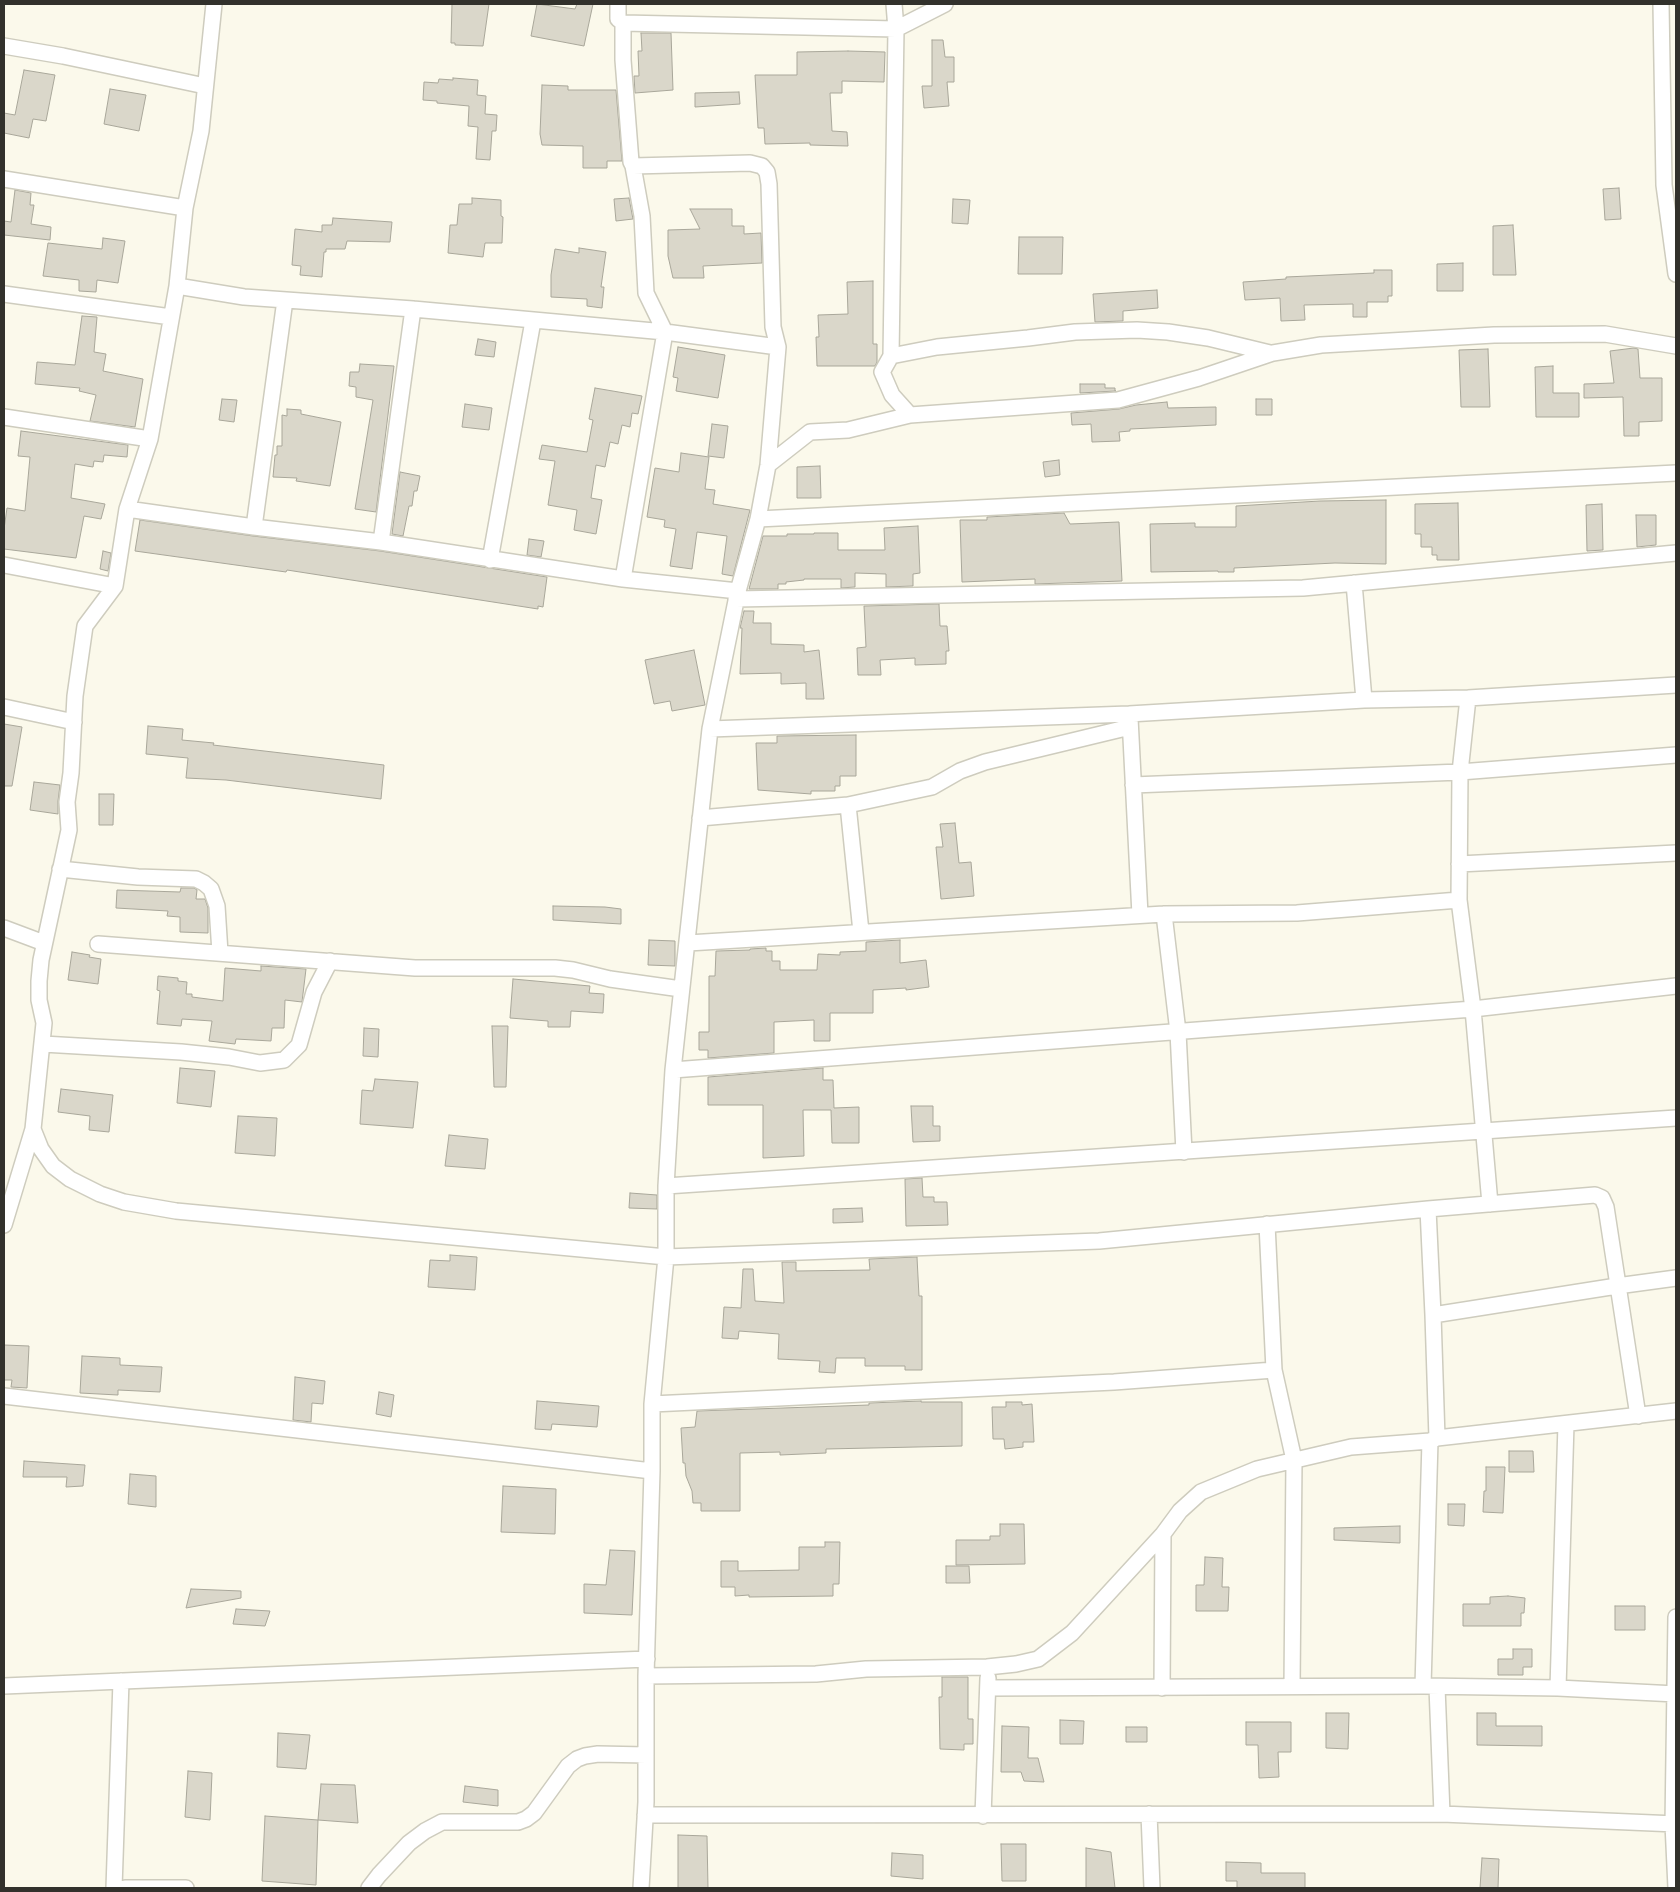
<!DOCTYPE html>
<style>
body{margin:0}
#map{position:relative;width:1680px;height:1892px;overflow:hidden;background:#fbf9eb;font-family:"Open Sans",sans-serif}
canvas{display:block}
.frame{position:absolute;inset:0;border:5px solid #32312c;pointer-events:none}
</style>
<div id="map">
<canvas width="1680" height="1892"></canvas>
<div class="frame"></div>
</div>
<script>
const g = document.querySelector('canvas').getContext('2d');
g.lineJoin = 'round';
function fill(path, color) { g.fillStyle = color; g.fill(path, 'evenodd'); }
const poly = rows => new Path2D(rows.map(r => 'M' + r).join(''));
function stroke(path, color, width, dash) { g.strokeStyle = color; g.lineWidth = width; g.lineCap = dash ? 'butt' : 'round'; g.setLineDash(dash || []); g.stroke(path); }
const building = poly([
 [452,4,489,4,483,46,455,45,455,43,451,43,452,4],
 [537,4,575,9,577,4,593,4,584,46,531,36,537,4],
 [641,33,671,33,673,90,635,93,634,76,639,76,638,51,642,51,641,33],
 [932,40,943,40,945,57,954,57,954,82,947,82,949,106,924,108,922,86,932,86,932,40],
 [848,51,885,52,884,82,842,81,842,93,830,93,832,131,847,132,848,146,810,145,810,143,765,144,764,128,758,128,755,75,797,75,797,52,848,51],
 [24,70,55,75,46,121,33,119,29,138,4,133,4,113,15,115,24,70],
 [453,78,478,80,477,95,486,96,485,114,497,115,496,131,492,131,490,160,476,159,478,127,468,126,469,106,437,103,437,101,423,100,424,82,438,83,439,79,453,80,453,78],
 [542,85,568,86,568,90,616,90,622,161,607,161,607,168,583,168,583,146,542,145,540,134,542,85],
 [110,89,146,95,139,131,104,124,110,89],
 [739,92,740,104,695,107,695,93,739,92],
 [1619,188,1621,219,1605,220,1603,189,1619,188],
 [15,190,31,193,30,205,34,205,31,224,51,227,50,240,4,235,4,221,11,222,15,190],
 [472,198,501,200,501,216,503,217,502,243,485,243,483,257,448,253,450,225,457,225,459,204,472,204,472,198],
 [629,198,633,219,616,221,614,199,629,198],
 [953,199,970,200,968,224,952,223,953,199],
 [690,209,732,209,732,226,744,226,744,234,761,233,762,263,703,266,704,278,673,278,668,256,668,230,700,229,690,209],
 [333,218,392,222,390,242,347,241,345,249,326,249,326,252,324,252,322,277,300,275,301,266,292,265,295,229,322,232,322,225,332,225,333,218],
 [1513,225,1516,275,1493,275,1493,226,1513,225],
 [1019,237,1063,237,1062,274,1018,274,1019,237],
 [103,238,125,241,118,283,97,280,96,292,79,291,79,280,43,276,48,243,102,249,103,238],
 [579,248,606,252,601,287,604,287,602,308,587,306,587,299,551,297,551,275,555,249,579,253,579,248],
 [1463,263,1463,291,1437,291,1437,264,1463,263],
 [1374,270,1392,270,1392,296,1388,296,1388,302,1367,302,1367,317,1353,317,1353,304,1304,305,1305,320,1281,321,1280,298,1245,300,1243,282,1286,279,1286,277,1374,273,1374,270],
 [873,281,873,344,877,344,877,362,875,366,817,366,816,337,819,337,818,315,848,314,847,282,873,281],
 [1157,290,1158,308,1123,311,1123,321,1095,322,1093,294,1157,290],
 [82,316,97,317,94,352,106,354,103,371,143,379,135,427,90,421,96,395,79,391,80,388,35,384,37,362,75,365,82,316],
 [478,339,496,342,494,357,475,355,478,339],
 [678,347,725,355,718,398,676,391,678,378,673,377,678,347],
 [1634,348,1638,349,1640,378,1662,378,1662,421,1639,422,1639,436,1624,436,1623,397,1584,398,1584,384,1614,383,1610,351,1634,348],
 [1488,349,1490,407,1461,407,1459,350,1488,349],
 [360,364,394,366,376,512,355,509,373,400,356,397,356,387,349,386,350,372,359,372,360,364],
 [1553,366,1553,393,1579,393,1579,417,1536,417,1535,367,1553,366],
 [1080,384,1105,384,1105,388,1115,388,1115,391,1116,391,1080,393,1080,384],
 [595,388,642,396,638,414,632,413,630,427,622,425,618,444,610,442,605,467,596,465,591,498,602,500,596,534,574,530,577,510,548,505,555,461,539,459,542,445,587,452,593,420,589,419,595,388],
 [222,399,237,400,234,422,219,420,222,399],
 [1256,399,1272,399,1272,415,1256,415,1256,399],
 [1167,402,1168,408,1216,407,1216,425,1130,429,1130,431,1119,432,1120,441,1092,442,1091,424,1072,425,1071,413,1119,409,1136,405,1167,402],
 [465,404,492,408,489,430,462,427,465,404],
 [287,409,301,410,301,414,341,422,330,486,296,481,297,478,273,477,275,455,277,455,277,446,282,446,282,415,287,416,287,409],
 [712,424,728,426,724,458,708,456,712,424],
 [21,431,128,445,127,457,104,455,103,462,94,461,93,467,75,464,71,498,105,504,101,519,84,516,76,558,4,549,4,529,7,508,25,511,30,457,18,456,21,431],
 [681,453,709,457,705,489,715,490,713,504,750,510,733,576,722,574,727,536,697,532,692,569,670,566,676,529,664,527,665,520,647,517,655,468,679,472,681,453],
 [1059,460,1060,475,1045,477,1043,462,1059,460],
 [820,466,821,498,797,498,797,467,820,466],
 [400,472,420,476,417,491,414,491,412,506,409,506,403,536,392,534,400,472],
 [1386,500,1386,564,1335,563,1234,568,1234,572,1218,572,1218,571,1151,572,1150,524,1195,523,1195,527,1236,527,1236,506,1320,501,1386,500],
 [1458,503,1459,560,1437,560,1437,555,1432,555,1432,547,1421,547,1421,534,1415,534,1415,504,1458,503],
 [1602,504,1603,550,1587,551,1586,505,1602,504],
 [1064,513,1070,524,1119,522,1122,581,1035,584,1035,579,962,582,960,520,987,520,987,517,1064,513],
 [1636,515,1656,515,1656,545,1637,547,1636,515],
 [140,520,253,536,380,551,547,577,543,607,538,606,538,609,287,570,286,572,135,551,140,520],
 [918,526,920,573,913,574,913,586,886,587,886,574,855,573,855,587,841,588,841,579,804,579,804,580,786,582,786,584,778,584,778,589,749,589,763,536,787,536,787,534,814,534,814,533,838,533,838,550,885,550,884,528,918,526],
 [529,539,544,541,541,557,527,555,529,539],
 [103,551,111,553,108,571,100,569,103,551],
 [939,604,940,626,947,626,949,651,946,651,946,664,915,665,915,658,880,660,881,675,858,675,857,648,866,647,864,606,939,604],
 [744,611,754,611,753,623,771,623,771,644,804,645,804,652,819,650,824,699,806,699,806,683,781,684,781,673,740,674,742,628,740,628,744,611],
 [694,650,705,705,672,711,670,701,654,704,645,660,694,650],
 [4,724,22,727,12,786,4,786,4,724],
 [148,726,183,729,182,740,214,743,213,745,384,765,381,799,226,780,186,778,188,758,146,754,148,726],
 [856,735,856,776,840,776,840,786,835,786,835,791,811,791,811,794,758,790,756,743,777,743,777,736,856,735],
 [34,782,60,785,58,801,58,814,30,810,34,782],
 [99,794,114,794,113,825,99,825,99,794],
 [955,823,959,863,971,862,974,896,941,899,936,847,943,847,940,824,955,823],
 [181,888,194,888,197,890,196,899,205,899,208,908,208,933,180,932,180,917,167,916,168,911,116,908,117,890,180,892,181,888],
 [553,906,605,907,621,909,621,924,553,920,553,906],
 [649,940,675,941,675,966,648,965,649,940],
 [900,940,900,963,926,960,929,987,906,990,906,988,873,990,873,1013,830,1013,830,1041,814,1041,814,1020,774,1022,774,1053,708,1058,708,1050,699,1050,699,1032,709,1032,709,976,715,976,716,951,750,950,750,949,766,948,766,951,772,951,772,961,780,961,780,970,817,970,818,954,840,955,840,952,866,951,866,942,900,940],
 [72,952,90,955,89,957,101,959,98,984,68,980,72,952],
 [261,966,306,969,302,1002,285,1000,284,1028,272,1028,271,1041,236,1039,235,1044,209,1041,212,1021,182,1019,181,1026,157,1024,160,991,157,990,158,976,178,978,178,981,187,982,186,994,192,994,192,997,223,1001,225,968,261,971,261,966],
 [513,979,590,986,589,993,604,994,603,1013,571,1011,570,1027,548,1027,548,1021,510,1018,513,979],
 [492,1026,508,1026,506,1087,494,1087,492,1026],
 [364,1028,379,1029,378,1057,363,1056,364,1028],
 [180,1068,215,1071,211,1107,177,1103,180,1068],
 [823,1068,823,1080,833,1080,834,1108,859,1107,859,1143,832,1143,831,1110,803,1110,804,1156,763,1158,763,1105,708,1105,708,1077,823,1068],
 [375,1079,418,1082,413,1128,360,1124,362,1090,373,1091,375,1079],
 [61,1089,113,1095,109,1132,89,1130,90,1116,58,1112,61,1089],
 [911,1106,933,1106,933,1126,940,1126,940,1141,913,1142,911,1106],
 [238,1116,277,1118,275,1156,235,1153,238,1116],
 [449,1135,488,1139,485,1169,445,1166,449,1135],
 [922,1178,923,1197,934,1197,934,1202,947,1202,948,1225,906,1226,905,1179,922,1178],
 [630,1193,657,1195,657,1209,629,1208,630,1193],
 [862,1208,863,1222,833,1223,833,1209,862,1208],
 [450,1255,477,1257,475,1290,428,1287,430,1260,450,1261,450,1255],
 [917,1257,919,1296,922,1296,922,1370,905,1370,905,1366,865,1366,865,1358,836,1358,835,1373,819,1372,820,1361,778,1359,779,1334,739,1331,738,1339,722,1338,724,1307,741,1308,743,1269,753,1269,755,1301,784,1303,782,1262,796,1262,796,1271,870,1270,869,1259,917,1257],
 [4,1345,29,1346,27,1388,11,1387,12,1380,4,1380,4,1345],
 [82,1356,120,1358,120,1365,162,1367,160,1392,118,1390,118,1395,80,1393,82,1356],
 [295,1377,325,1381,323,1404,312,1403,311,1422,293,1420,295,1377],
 [379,1392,394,1395,391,1417,376,1414,379,1392],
 [537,1401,599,1406,597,1427,552,1424,551,1430,535,1429,537,1401],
 [921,1401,921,1402,962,1402,962,1446,826,1449,826,1453,780,1455,780,1452,740,1453,740,1511,701,1511,701,1503,693,1503,692,1491,686,1476,685,1463,683,1463,681,1428,695,1427,697,1411,869,1405,869,1403,921,1401],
 [1006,1402,1022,1402,1022,1405,1032,1404,1034,1442,1023,1442,1023,1447,1005,1449,1004,1439,993,1439,992,1407,1006,1407,1006,1402],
 [1509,1451,1533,1451,1534,1472,1509,1472,1509,1451],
 [24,1461,85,1465,83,1486,66,1487,67,1477,23,1477,24,1461],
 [1486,1467,1505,1467,1503,1513,1483,1512,1484,1491,1486,1491,1486,1467],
 [130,1474,156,1476,156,1507,128,1504,130,1474],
 [503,1486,556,1489,555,1534,501,1532,503,1486],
 [1448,1504,1465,1504,1464,1526,1448,1525,1448,1504],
 [1000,1524,1024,1524,1025,1564,956,1565,956,1540,990,1540,990,1536,1000,1536,1000,1524],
 [1400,1526,1400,1543,1334,1540,1334,1528,1400,1526],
 [825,1542,840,1542,839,1584,833,1584,833,1596,749,1597,749,1595,735,1596,735,1587,721,1587,721,1561,738,1561,738,1571,799,1570,799,1547,825,1547,825,1542],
 [610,1550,635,1551,632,1615,584,1613,584,1584,606,1585,610,1550],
 [1205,1557,1223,1558,1222,1587,1229,1587,1228,1611,1196,1611,1196,1585,1204,1585,1205,1557],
 [946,1566,969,1566,970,1583,946,1583,946,1566],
 [191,1589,241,1591,241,1598,186,1608,191,1589],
 [1508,1596,1525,1598,1524,1613,1521,1613,1521,1626,1463,1626,1463,1604,1490,1604,1490,1597,1508,1596],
 [1615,1606,1645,1606,1645,1630,1615,1630,1615,1606],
 [236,1609,270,1611,265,1626,233,1624,236,1609],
 [1513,1649,1532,1649,1532,1667,1523,1667,1523,1675,1498,1675,1498,1659,1513,1659,1513,1649],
 [942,1677,968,1677,968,1719,973,1719,973,1744,964,1744,964,1750,940,1749,939,1697,942,1697,942,1677],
 [1326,1713,1349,1713,1348,1749,1326,1748,1326,1713],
 [1477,1713,1496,1713,1496,1726,1542,1726,1542,1746,1477,1745,1477,1713],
 [1060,1720,1084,1721,1083,1744,1060,1744,1060,1720],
 [1246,1722,1291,1722,1291,1752,1278,1752,1279,1777,1259,1778,1258,1745,1246,1745,1246,1722],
 [1002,1726,1029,1727,1028,1758,1038,1758,1044,1782,1024,1781,1021,1772,1001,1772,1002,1726],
 [1126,1727,1147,1727,1147,1742,1126,1742,1126,1727],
 [278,1733,310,1735,306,1769,277,1767,278,1733],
 [188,1771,212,1773,210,1820,185,1817,188,1771],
 [321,1784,355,1785,358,1823,318,1820,321,1784],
 [465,1786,498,1790,498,1806,463,1802,465,1786],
 [265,1816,318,1820,316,1885,262,1881,265,1816],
 [678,1835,707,1836,708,1888,678,1888,678,1835],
 [1001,1844,1026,1844,1026,1881,1002,1881,1001,1844],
 [1086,1848,1111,1852,1115,1888,1086,1888,1086,1848],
 [892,1853,923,1855,923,1879,891,1876,892,1853],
 [1482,1858,1499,1859,1498,1888,1480,1888,1482,1858],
 [1226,1862,1261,1863,1261,1873,1305,1873,1305,1888,1237,1888,1237,1881,1226,1881,1226,1862]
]);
const street = poly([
 [214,4,201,131,185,208,177,286,150,439,127,509,115,586,85,626,75,696,71,773,67,802,69,830,41,960,39,981,39,1000,44,1023,33,1129,41,1149,53,1166,70,1179,100,1194,124,1202,176,1211,666,1257,1099,1241,1428,1209,1595,1195,1602,1198,1606,1207,1638,1416],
 [618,4,618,19,623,23,623,60,631,162,633,166,750,163,762,166,767,172,769,184,773,327,778,347,768,465,758,519,738,591,710,729,673,1070,666,1186,666,1257,652,1404,652,1471,646,1676,646,1802,641,1888],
 [894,4,896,29,891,356,882,372,892,395,910,415],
 [1661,4,1664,185,1676,274],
 [623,23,896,29,945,4],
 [4,46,63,56,205,86],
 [4,179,185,208],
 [177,286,244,297,413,309,665,332,778,347],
 [4,294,171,317],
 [891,356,937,347,1028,338,1075,332,1137,330,1168,332,1208,338,1270,353],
 [4,417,150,439],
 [768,465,810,432,848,430,910,415,1118,400,1199,378,1273,353,1321,345,1494,335,1605,334,1676,346],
 [127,509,254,527,381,542,623,579,738,591],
 [758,519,1676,473],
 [254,527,285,300],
 [381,542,413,309],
 [490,560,533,321],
 [4,565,115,586],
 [623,579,665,332,646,293,642,216,633,166],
 [1354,583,1364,700],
 [736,599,1303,588,1676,553],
 [1468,698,1460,772,1459,900,1473,1009,1490,1204],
 [4,707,74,722],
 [1130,718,1140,915],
 [710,729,1129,714,1364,700,1468,698,1676,685],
 [1133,785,1460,772,1676,755],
 [848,805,861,932],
 [700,818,848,805,932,787,960,771,985,762,1130,727],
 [1459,864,1676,853],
 [60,869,138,877,196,879,204,883,211,889,217,906,220,953],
 [1164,914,1178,1032,1184,1152],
 [4,928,44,943],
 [688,943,1164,914,1297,913,1459,900],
 [98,944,415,968,555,968,573,970,610,979,681,989],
 [43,1044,181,1052,229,1057,260,1063,284,1060,299,1045,314,992,330,961],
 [673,1070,1473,1009,1676,986],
 [666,1186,1676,1118],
 [1428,1209,1433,1315,1437,1438],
 [1267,1224,1274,1370,1294,1460,1292,1686],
 [4,1225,33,1129],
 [1433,1315,1617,1286,1676,1278],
 [4,1396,652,1471],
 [652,1404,1114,1382,1274,1370],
 [646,1676,816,1674,866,1669,987,1667,1016,1664,1038,1659,1072,1633,1163,1534,1180,1511,1201,1492,1257,1469,1351,1447,1430,1441,1437,1438,1676,1411],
 [4,1686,647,1659],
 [1423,1686,1430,1441],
 [1437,1687,1442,1814],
 [988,1688,1423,1686,1558,1688,1676,1694],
 [1162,1688,1163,1534],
 [1558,1688,1566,1424],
 [1149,1814,1152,1888],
 [645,1815,1442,1814,1676,1824],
 [983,1816,988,1678],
 [114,1888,121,1681],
 [125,1888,186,1888],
 [369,1888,379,1875,409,1843,425,1831,442,1822,518,1822,526,1819,534,1813,568,1766,577,1759,585,1756,598,1754,646,1755],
 [1676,1888,1673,1824,1676,1617]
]);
fill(building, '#dad7ca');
stroke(building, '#a9a79a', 1);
stroke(street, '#ceccbe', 18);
stroke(street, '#fff', 15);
</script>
